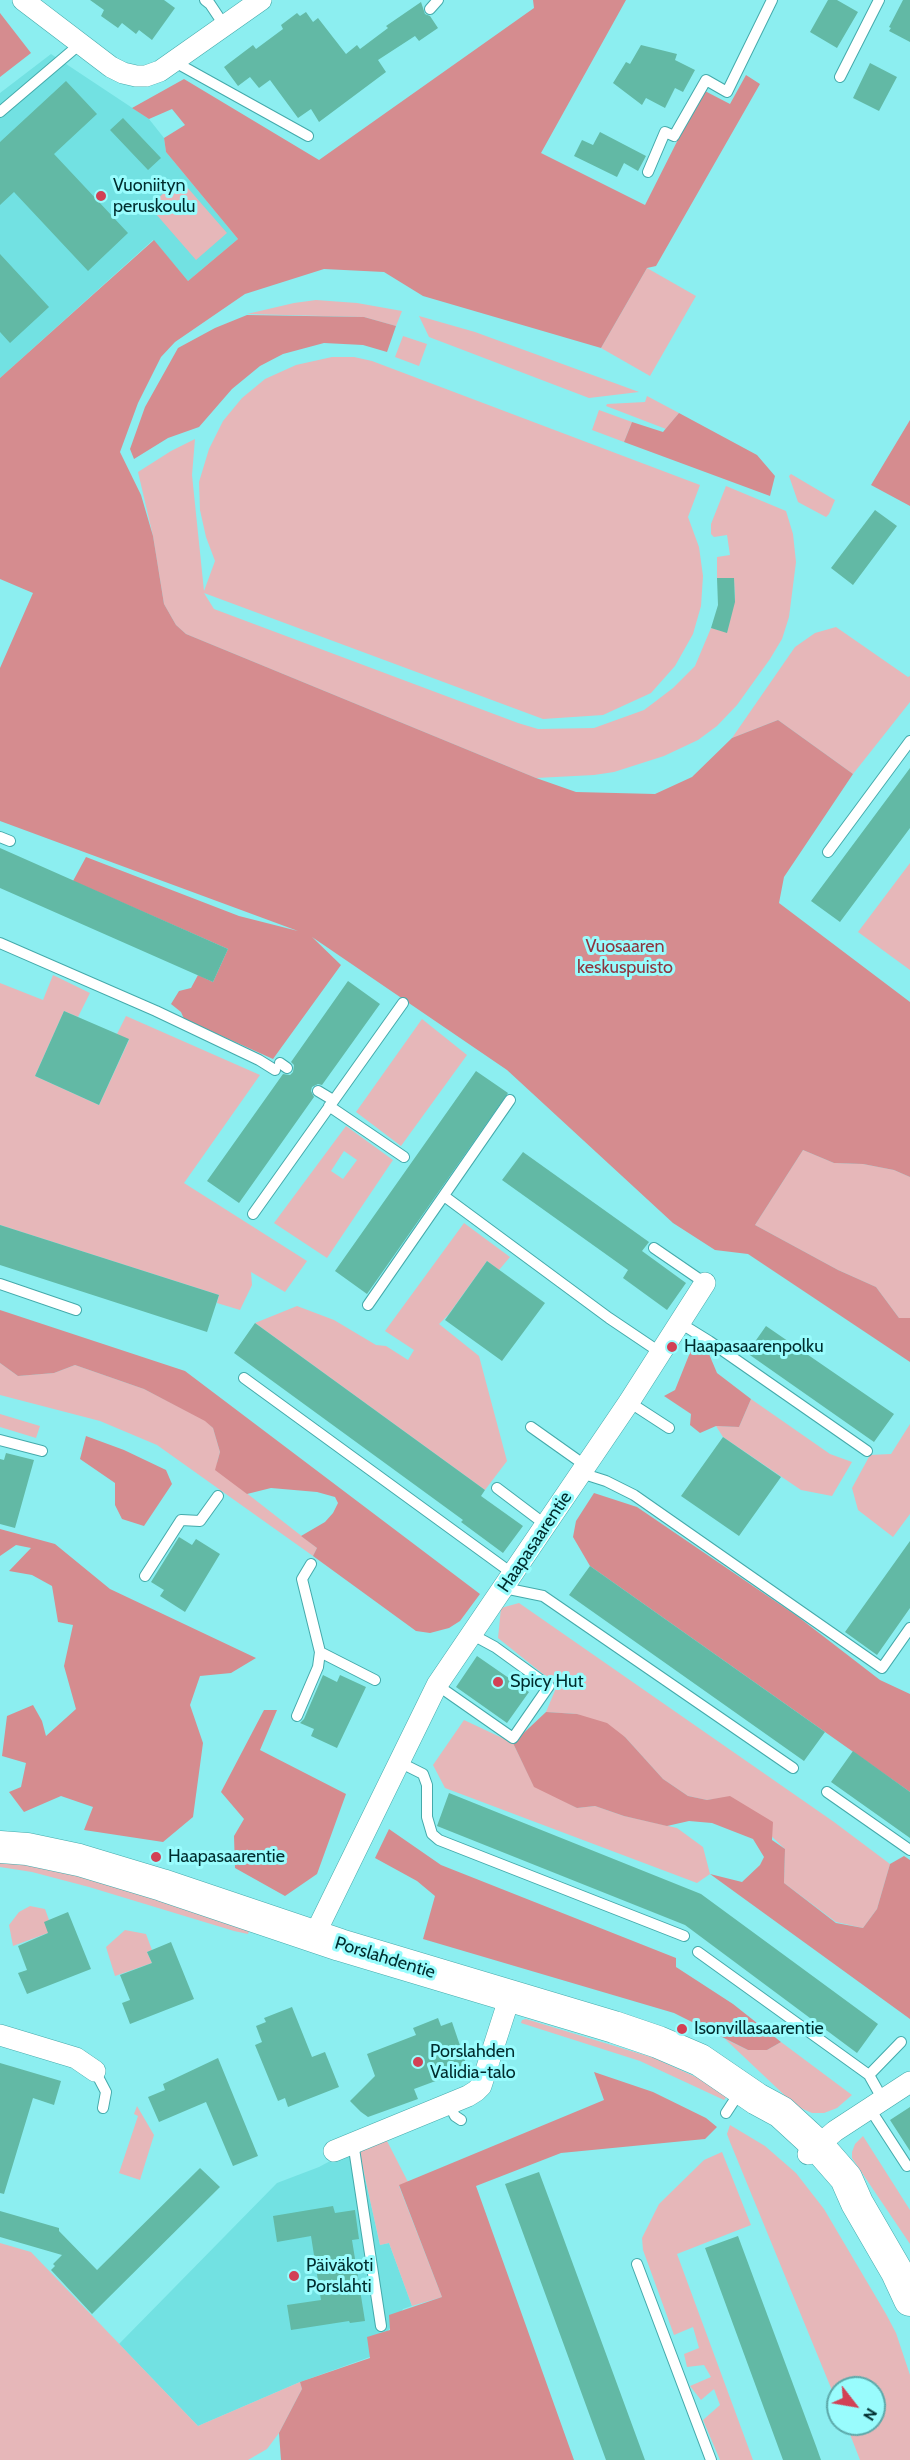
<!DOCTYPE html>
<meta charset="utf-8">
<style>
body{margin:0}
#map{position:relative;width:910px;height:2460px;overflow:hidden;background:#8ceef0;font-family:Cabin,sans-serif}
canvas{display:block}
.north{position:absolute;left:826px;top:2376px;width:60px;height:60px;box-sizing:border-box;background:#99fcfd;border:2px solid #5ca9aa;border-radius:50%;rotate:121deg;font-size:16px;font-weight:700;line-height:24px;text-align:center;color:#002d2e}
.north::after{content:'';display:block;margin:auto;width:21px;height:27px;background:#d24155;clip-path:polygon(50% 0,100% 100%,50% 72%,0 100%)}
</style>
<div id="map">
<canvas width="910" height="2460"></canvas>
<div class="north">N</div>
</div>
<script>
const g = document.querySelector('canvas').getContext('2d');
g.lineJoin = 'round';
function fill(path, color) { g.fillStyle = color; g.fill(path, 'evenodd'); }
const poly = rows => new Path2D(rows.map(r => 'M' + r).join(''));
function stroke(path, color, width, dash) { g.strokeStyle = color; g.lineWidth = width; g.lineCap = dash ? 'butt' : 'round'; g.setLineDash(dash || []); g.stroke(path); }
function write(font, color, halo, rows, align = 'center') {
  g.font = font + ' Cabin,sans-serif'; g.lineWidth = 6; g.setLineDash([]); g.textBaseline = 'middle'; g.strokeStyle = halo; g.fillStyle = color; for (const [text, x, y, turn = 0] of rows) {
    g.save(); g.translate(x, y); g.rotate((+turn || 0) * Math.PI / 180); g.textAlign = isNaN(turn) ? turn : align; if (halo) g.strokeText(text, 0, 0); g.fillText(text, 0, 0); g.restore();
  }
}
const built = poly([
 [51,54,149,119,164,138,166,152,238,239,188,281,153,240,0,378,0,93],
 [358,2146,380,2245,389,2243,412,2306,403,2309,370,2357,300,2382,198,2426,119,2344,277,2183,319,2167]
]);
const green = poly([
 [180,179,227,233,196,260,149,206],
 [647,268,696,296,650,376,601,348],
 [316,300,357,303,402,311,396,326,364,317,247,314,294,303],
 [419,316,475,332,639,392,589,398,429,337],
 [403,336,427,344,419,366,395,357],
 [332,357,354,357,372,361,700,485,688,517,699,547,703,576,701,606,693,634,675,666,651,693,603,715,543,719,204,593,214,609,518,723,538,729,594,728,644,710,656,701,673,688,695,666,711,628,727,632,735,599,734,579,717,578,717,557,730,555,727,535,714,537,711,534,711,524,726,486,786,511,793,534,796,562,789,617,782,639,770,659,737,705,717,726,698,740,664,756,614,772,594,775,536,778,186,634,176,625,164,604,153,536,138,472,171,451,195,439,192,475,204,591,215,561,206,537,200,510,199,482,209,449,223,421,242,398,265,379,296,365],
 [647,396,679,413,666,429,606,406,607,404,645,402],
 [599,410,632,422,624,442,592,430],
 [791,474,835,500,829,514,826,517,798,502,789,476],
 [836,627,908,677,910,676,910,702,853,774,778,720,732,738,795,647,815,633],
 [910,863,910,970,858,932],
 [53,975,90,993,78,1017,64,1011,35,1076,99,1105,129,1040,117,1034,126,1016,260,1075,184,1183,307,1261,285,1292,251,1272,252,1285,240,1310,217,1303,219,1295,0,1225,0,983,43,1000],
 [422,1019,467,1055,401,1146,356,1112],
 [346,1126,393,1160,327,1258,274,1223],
 [344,1151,357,1160,343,1179,331,1171],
 [803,1150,834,1163,863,1164,894,1170,910,1177,910,1318,899,1318,876,1287,838,1270,755,1225],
 [464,1223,510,1257,499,1270,487,1261,449,1314,439,1324,479,1356,507,1461,485,1490,255,1323,297,1306,334,1320,376,1345,386,1346,408,1360,414,1350,385,1331],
 [0,1363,18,1376,54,1373,75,1365,144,1389,205,1420,213,1428,220,1452,217,1463,240,1488,317,1548,313,1556,157,1445,100,1421,0,1395],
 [751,1399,830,1454,852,1462,832,1496,801,1490,723,1437,716,1426,739,1427],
 [0,1414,40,1426,36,1438,0,1427],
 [910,1424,910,1514,893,1537,858,1510,852,1488,870,1455,891,1454],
 [519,1603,834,1822,890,1864,877,1909,863,1928,836,1922,784,1883,785,1849,730,1797,707,1800,688,1796,663,1779,625,1737,577,1714,546,1712,556,1688,548,1678,498,1638,501,1608],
 [464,1720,513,1743,533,1784,577,1808,595,1806,624,1816,677,1828,703,1847,710,1874,697,1883,445,1788,433,1765],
 [0,1859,73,1872,250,1928,248,1934,234,1931,89,1887,32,1872,0,1867],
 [30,1906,45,1909,49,1920,48,1933,13,1946,9,1925,19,1912],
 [125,1930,146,1934,152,1950,147,1952,152,1963,115,1976,106,1947],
 [526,2019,654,2058,698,2078,727,2096,724,2100,640,2061,521,2023,522,2020],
 [725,2039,748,2050,767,2050,781,2042,852,2095,837,2108,824,2113,812,2113,796,2106],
 [137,2106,154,2135,140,2180,119,2173,138,2116,134,2114],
 [730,2125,765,2146,796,2173,824,2209,886,2314,896,2333,910,2375,910,2460,860,2460,846,2424,874,2424,874,2388,838,2388,838,2405,730,2142,727,2134],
 [863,2136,910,2210,910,2244,852,2158,852,2152,855,2144],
 [385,2137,408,2182,399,2186,442,2297,412,2306,389,2243,380,2245,358,2146],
 [722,2152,751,2225,677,2254,753,2460,720,2460,703,2420,720,2405,714,2389,701,2400,690,2386,711,2377,704,2365,687,2367,684,2354,699,2348,693,2327,674,2335,643,2250,642,2238,659,2204,704,2160],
 [0,2243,31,2252,198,2426,300,2382,302,2389,279,2433,267,2449,248,2460,0,2460]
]);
const forest = poly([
 [533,0,626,0,541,153,645,205,703,90,730,104,746,75,760,84,656,266,647,268,601,348,423,296,384,272,324,269,245,294,175,342,161,357,138,403,120,452,141,495,153,536,164,604,176,625,186,634,536,778,576,792,655,794,692,777,732,738,778,720,853,774,784,877,779,903,910,1002,910,1177,894,1170,863,1164,834,1163,803,1150,755,1225,838,1270,876,1287,899,1318,910,1318,910,1362,748,1254,715,1250,673,1223,507,1070,312,937,341,965,273,1059,184,1019,181,1012,171,1004,179,991,191,988,198,975,213,982,228,949,73,881,86,857,239,916,298,931,0,821,0,668,33,593,0,579,0,378,154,240,188,281,238,239,166,152,164,138,185,125,172,109,149,119,132,108,184,79,319,160,534,8],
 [0,13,31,53,0,77],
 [247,315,364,317,396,326,387,352,363,345,324,343,283,354,260,366,232,389,199,427,168,438,134,459,130,449,145,407,178,348,215,328],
 [679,413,757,455,775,476,770,496,624,442,632,422,663,432],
 [910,420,910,506,871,485],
 [0,1310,185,1371,480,1594,460,1621,449,1628,430,1633,416,1631,313,1556,317,1548,301,1536,325,1522,333,1513,338,1503,335,1497,317,1492,271,1488,247,1494,215,1470,220,1452,213,1428,205,1421,144,1389,75,1365,54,1373,18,1376,0,1363],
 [693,1345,709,1354,717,1373,751,1399,739,1427,716,1426,700,1433,690,1425,691,1414,664,1396,675,1390],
 [86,1436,124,1450,166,1470,172,1484,144,1526,122,1519,115,1505,115,1483,80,1459],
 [594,1493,637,1507,797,1616,880,1680,910,1694,910,1792,590,1566,573,1537,576,1521],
 [0,1529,55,1544,110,1589,256,1658,231,1673,200,1676,190,1705,203,1743,193,1817,163,1842,84,1830,93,1807,61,1796,24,1812,9,1792,21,1787,26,1763,2,1756,7,1716,33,1705,42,1721,46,1736,76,1709,64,1666,73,1625,58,1622,52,1586,32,1575,9,1571,31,1548,16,1545,0,1556],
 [264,1710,277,1710,260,1750,346,1794,317,1874,285,1896,235,1868,234,1836,244,1819,221,1792],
 [546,1712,577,1714,607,1723,625,1737,663,1779,688,1796,707,1800,730,1796,773,1822,772,1840,785,1849,784,1883,836,1923,863,1928,877,1909,890,1864,904,1856,910,1860,910,2019,710,1874,742,1882,760,1865,764,1857,753,1839,712,1823,689,1821,667,1826,624,1816,595,1806,577,1808,534,1787,513,1743],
 [389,1829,441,1865,676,1958,676,1967,733,2004,781,2042,767,2050,748,2050,674,2013,423,1939,435,1896,417,1881,375,1858],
 [594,2072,653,2092,706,2118,717,2127,705,2139,561,2153,476,2186,574,2460,281,2460,279,2433,302,2389,300,2382,370,2358,367,2337,390,2330,389,2315,442,2297,399,2185,604,2100]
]);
const building = poly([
 [90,0,164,0,175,8,152,40,139,30,136,34,122,23,118,28,101,16,104,10],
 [828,0,837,0,858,12,837,48,810,32],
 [903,0,910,0,910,42,889,31,891,28,889,27],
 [421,2,425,14,430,16,438,28,419,41,415,36,378,60,386,72,319,122,311,109,298,118,270,80,259,88,250,77,238,86,224,67,253,45,256,49,283,29,281,25,297,13,300,16,306,12,313,22,318,18,346,54,357,45,360,49,388,28,386,26],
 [641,45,677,54,675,60,695,70,683,92,675,88,665,108,646,98,642,105,613,83,626,62,630,64],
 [870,63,897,77,879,111,853,98],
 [66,81,97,114,54,154,128,233,88,271,14,192,0,205,0,142],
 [123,118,161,158,148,170,110,130],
 [600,132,646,156,638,171,624,163,617,177,574,156,582,140,593,145],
 [0,254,49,307,10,343,0,332],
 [875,510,897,526,853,585,831,568],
 [717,578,734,578,735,602,727,633,711,628,718,605],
 [910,768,910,828,840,922,811,901],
 [0,848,228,949,213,982,0,888],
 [348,981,380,1004,322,1085,318,1084,312,1087,311,1091,314,1097,239,1203,207,1181,283,1074,290,1075,293,1072,294,1065,291,1062],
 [64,1011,129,1039,99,1105,35,1076],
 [476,1071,508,1093,367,1294,335,1271],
 [523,1152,649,1242,642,1251,686,1283,667,1310,623,1278,628,1270,502,1180],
 [0,1225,219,1295,207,1332,0,1265],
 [487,1261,545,1303,502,1361,445,1320],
 [255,1323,485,1490,481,1496,523,1526,503,1553,461,1522,463,1520,234,1353],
 [766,1326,894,1414,874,1442,747,1353],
 [723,1437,781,1477,739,1536,681,1496],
 [6,1453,34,1460,15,1528,0,1524,0,1459,4,1460],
 [179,1537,192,1545,196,1539,220,1554,185,1612,160,1596,164,1590,151,1582],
 [910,1541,910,1608,877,1655,845,1632],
 [590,1566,825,1732,804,1761,569,1595],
 [477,1656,529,1692,507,1723,456,1687],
 [323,1675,337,1682,340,1675,366,1687,337,1748,311,1736,314,1729,300,1723,304,1719],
 [853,1751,910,1792,910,1838,831,1782],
 [449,1793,701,1894,878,2024,857,2053,685,1925,437,1826],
 [68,1912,91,1969,27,1994,18,1973,27,1970,18,1946,48,1933,44,1922],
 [171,1942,194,1999,130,2024,122,2003,130,2000,120,1975,152,1963,147,1952],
 [292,2007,312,2057,325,2052,339,2087,288,2107,285,2098,278,2101,255,2045,262,2042,256,2026,266,2022,264,2018],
 [438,2018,441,2026,452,2022,468,2069,414,2089,418,2099,368,2117,361,2112,350,2101,375,2076,367,2054,416,2035,413,2028],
 [218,2058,258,2156,233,2166,206,2102,159,2122,148,2097,165,2090,163,2084],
 [0,2063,61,2081,54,2105,33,2098,4,2194,0,2193],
 [910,2107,910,2151,890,2120],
 [200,2168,220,2187,92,2314,51,2270,55,2266,53,2264,62,2255,0,2237,0,2211,59,2228,59,2231,97,2270],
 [539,2172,552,2207,645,2460,606,2460,505,2184],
 [333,2206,335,2213,355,2210,359,2239,352,2240,365,2321,350,2323,349,2321,291,2330,287,2305,321,2300,311,2236,277,2242,273,2216],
 [738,2236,816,2446,821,2460,783,2460,705,2248]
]);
const lane = poly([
 [205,0,210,4,224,25],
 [430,9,438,0],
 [173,61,308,136],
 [840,77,879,0],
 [0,112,80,44],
 [648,172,665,132,674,136,706,80,727,92,772,0],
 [0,837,10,841],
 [828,852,910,741],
 [0,943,156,1011,259,1060,275,1070],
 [280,1063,287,1068],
 [318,1091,333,1100],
 [329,1106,404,1157],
 [444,1196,609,1318,661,1353],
 [253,1214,403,1003],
 [654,1248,705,1283],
 [0,1284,76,1310],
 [368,1305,510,1100],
 [680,1323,709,1341,867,1451],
 [244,1378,513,1574],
 [629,1402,669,1428],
 [531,1427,586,1466],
 [0,1440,42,1451],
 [581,1473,606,1481,634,1495,882,1668,910,1628],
 [497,1488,546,1525],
 [145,1576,181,1520,200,1521,218,1496],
 [504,1588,543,1596,793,1768],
 [320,1652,375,1680],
 [437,1685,513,1738,549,1686,495,1647,471,1634],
 [297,1716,318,1667,320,1652,302,1579,311,1564],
 [399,1762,423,1774,427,1785,427,1817,432,1834,439,1840,684,1936],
 [827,1792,910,1850],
 [698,1952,869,2075,883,2100],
 [95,2071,106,2092,103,2108],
 [869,2075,901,2042],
 [449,2104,455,2116,461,2120],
 [870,2109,907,2166],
 [726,2113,741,2090],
 [353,2142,381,2326],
 [637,2264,711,2460]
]);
const street = poly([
 [23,0,111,67,123,73,136,76,146,76,160,71,261,0],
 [314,1936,437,1685,629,1402,705,1283],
 [0,2035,76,2058,95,2071],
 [334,2151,468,2096,476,2091,481,2086,510,1996],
 [808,2154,835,2131,910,2082]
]);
const secondary = poly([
 [0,1847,27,1849,79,1860,162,1885,340,1945,614,2027,658,2042,700,2060,757,2099,781,2112,818,2146,846,2178,857,2203,897,2272,910,2300]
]);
const markers = [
 [101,196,6,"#d24155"],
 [672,1347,6,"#d24155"],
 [498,1682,6,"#d24155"],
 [156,1857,6,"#d24155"],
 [682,2029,6,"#d24155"],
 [418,2062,6,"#d24155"],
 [294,2276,6,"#d24155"]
];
const poiNames = [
 ["Vuoniityn",113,186],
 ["peruskoulu",113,207],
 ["Haapasaarenpolku",684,1347],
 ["Spicy Hut",510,1682],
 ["Haapasaarentie",168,1857],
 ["Isonvillasaarentie",694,2029],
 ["Porslahden",430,2052],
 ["Validia-talo",430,2073],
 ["Päiväkoti",306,2266],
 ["Porslahti",306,2287]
];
const parkNames = [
 ["Vuosaaren",625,947],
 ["keskuspuisto",625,968]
];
const streetNames = [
 ["Haapasaarentie",535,1542,-56],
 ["Porslahdentie",385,1958,17]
];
fill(built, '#72e1e2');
fill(green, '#e6b7b9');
fill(forest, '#d58c8f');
fill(building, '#62b9a5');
stroke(lane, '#44aaab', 12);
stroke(street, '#44aaab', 22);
stroke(secondary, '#44aaab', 33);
stroke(lane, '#fff', 10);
stroke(street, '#fff', 21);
stroke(secondary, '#fff', 32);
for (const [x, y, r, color] of markers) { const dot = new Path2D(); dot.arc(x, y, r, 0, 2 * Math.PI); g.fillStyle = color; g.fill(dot); stroke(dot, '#99fcfd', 2); }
write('18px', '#002d2e', '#99fcfd', poiNames, 'left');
write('18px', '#8e363f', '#99fcfd', parkNames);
write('18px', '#002d2e', '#99fcfd', streetNames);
</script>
